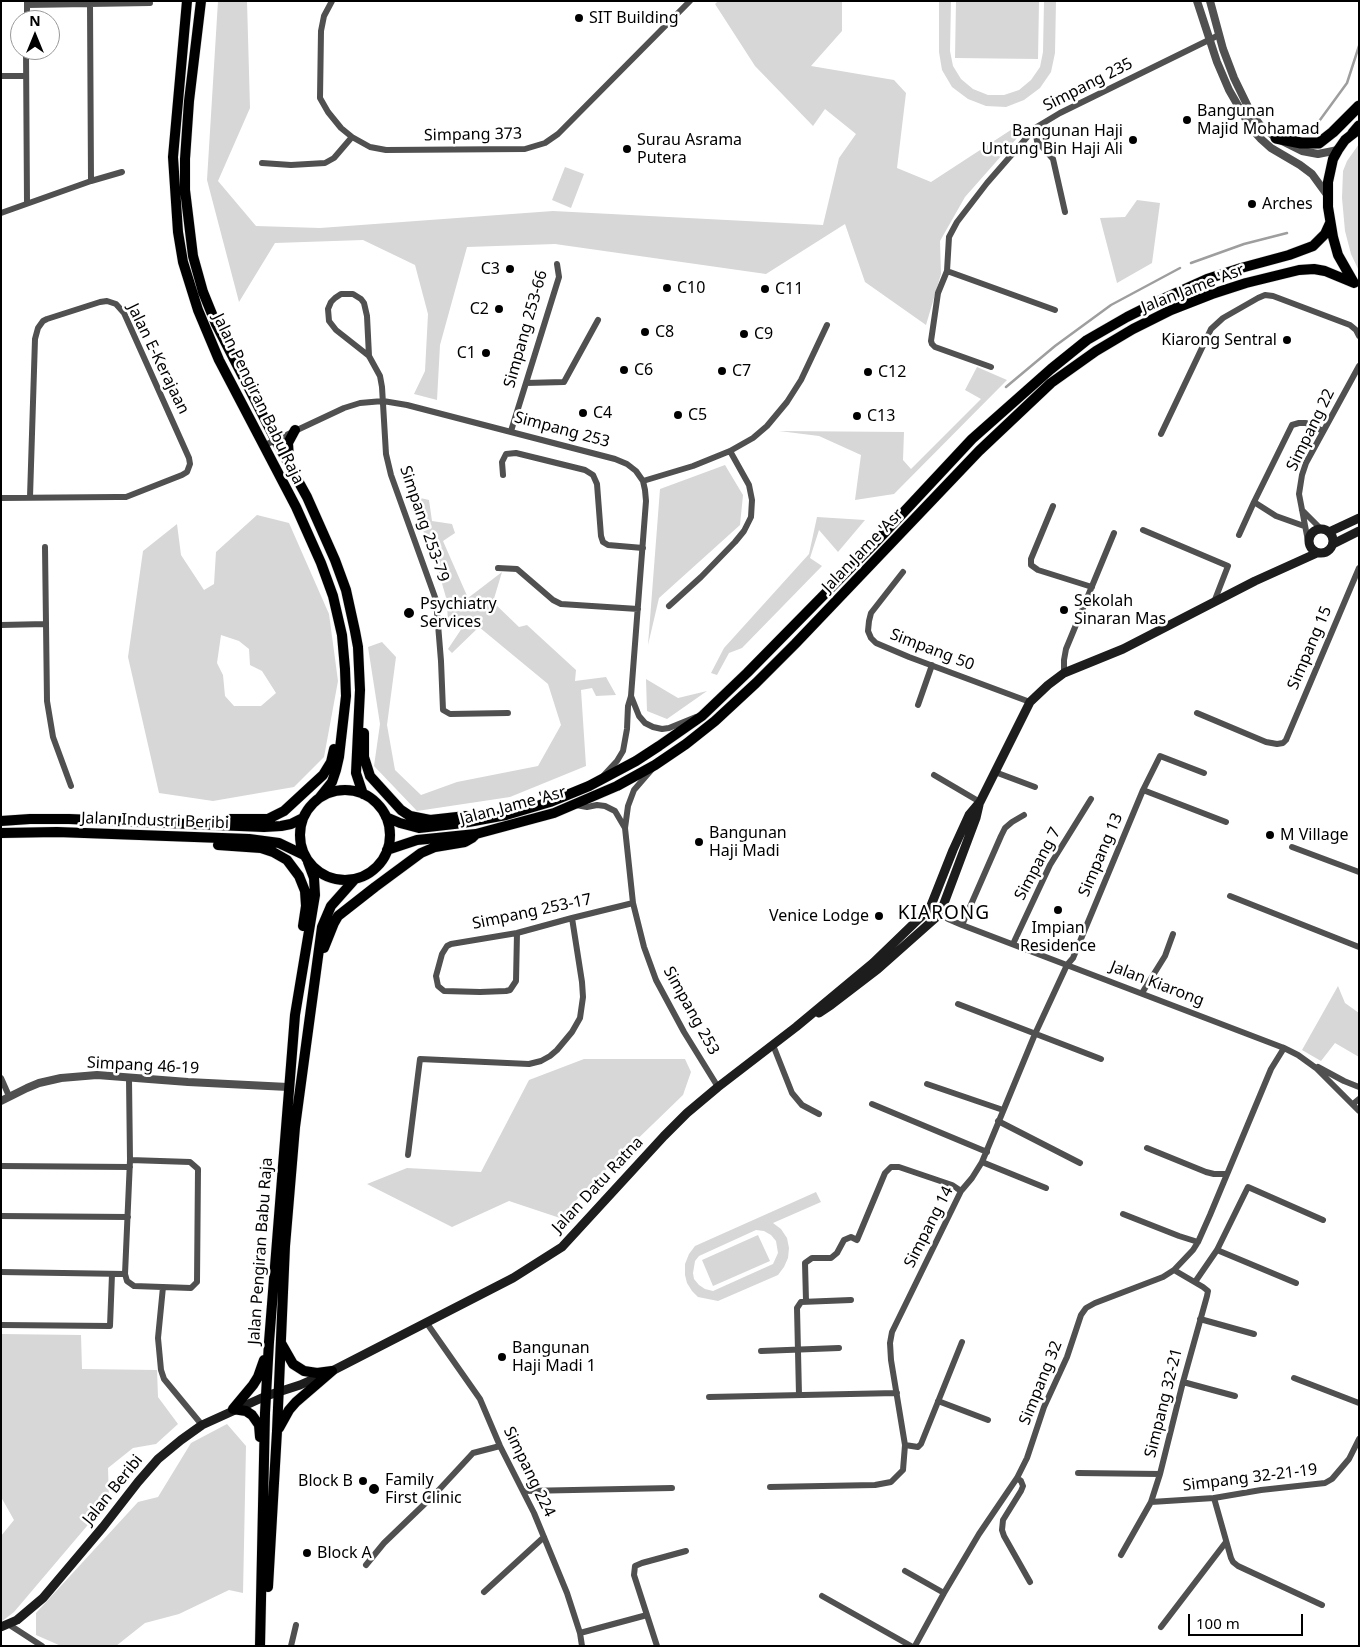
<!DOCTYPE html>
<style>
body{margin:0}
#map{position:relative;width:1360px;height:1647px;overflow:hidden;background:#fff;font-family:"Noto Sans",sans-serif}
canvas{display:block}
.frame{position:absolute;inset:0;border:2px solid #000;pointer-events:none}
.north{position:absolute;left:10px;top:10px;width:50px;height:50px;box-sizing:border-box;background:#fff;border:1px solid #999;border-radius:50%;rotate:0deg;font-size:14px;font-weight:700;line-height:20px;text-align:center;color:#000}
.north::after{content:'';display:block;margin:auto;width:18px;height:22px;background:#000;clip-path:polygon(50% 0,100% 100%,50% 72%,0 100%)}
.scale{position:absolute;left:1188px;top:1614px;width:115px;height:22px;box-sizing:border-box;border:2px solid #000;border-top:0;padding-left:6px;font-size:15px;line-height:18px;white-space:nowrap;color:#000;-webkit-text-stroke:4px #fff;paint-order:stroke}
</style>
<div id="map">
<canvas width="1360" height="1647"></canvas>
<div class="frame"></div>
<div class="north">N</div>
<div class="scale">100 m</div>
</div>
<script>
const g = document.querySelector('canvas').getContext('2d');
g.lineJoin = 'round';
function fill(path, color) { g.fillStyle = color; g.fill(path, 'evenodd'); }
const poly = rows => new Path2D(rows.map(r => 'M' + r).join(''));
function stroke(path, color, width, dash) { g.strokeStyle = color; g.lineWidth = width; g.lineCap = dash ? 'butt' : 'round'; g.setLineDash(dash || []); g.stroke(path); }
function write(font, color, halo, rows, align = 'center') {
  g.font = font + ' "Noto Sans",sans-serif'; g.lineWidth = 5; g.setLineDash([]); g.textBaseline = 'middle'; g.strokeStyle = halo; g.fillStyle = color; for (const [text, x, y, turn = 0] of rows) {
    g.save(); g.translate(x, y); g.rotate((+turn || 0) * Math.PI / 180); g.textAlign = isNaN(turn) ? turn : align; if (halo) g.strokeText(text, 0, 0); g.fillText(text, 0, 0); g.restore();
  }
}
const green = poly([
 [218,1,247,1,250,108,218,181,256,226,320,228,553,211,823,225,839,158,856,134,825,109,813,126,755,66,715,4,718,1,842,1,842,31,811,66,894,80,906,93,897,168,931,182,1020,124,1025,129,965,197,940,241,941,274,926,325,865,282,845,224,766,274,555,244,467,247,440,345,437,400,414,394,425,371,428,314,415,265,363,240,275,243,239,302,207,180],
 [939,1,951,1,950,51,953,66,961,79,973,89,988,95,1004,95,1019,90,1031,80,1040,67,1043,52,1044,1,1056,1,1055,53,1051,72,1040,88,1024,100,1006,107,986,106,968,99,952,87,942,70,939,52],
 [956,1,1039,1,1038,59,955,58],
 [1359,144,1359,271,1351,254,1345,231,1342,198,1343,171,1347,161],
 [565,167,584,174,571,208,552,200],
 [1137,200,1160,203,1152,263,1117,283,1100,218,1125,217],
 [977,367,1007,380,894,494,855,500,861,455,819,436,779,431,904,432,903,460,911,469,981,399,965,390],
 [725,465,743,495,740,525,659,598,648,645,660,489],
 [416,497,429,500,432,521,452,524,455,533,443,541,468,598,502,572,493,602,519,627,527,625,576,670,575,681,606,677,616,695,596,696,592,688,581,690,586,766,510,797,417,811,374,766,380,724,368,647,382,642,396,657,387,725,395,770,421,795,457,782,538,766,561,725,548,684,479,627,452,653,448,649,462,628,448,625,447,601,437,566,413,505],
 [257,515,289,523,329,614,338,681,324,757,294,787,213,801,159,793,128,657,143,551,177,524,181,555,204,590,214,584,216,552],
 [221,635,239,641,249,649,250,665,262,671,276,693,261,706,234,706,225,696,223,675,217,663],
 [817,517,865,520,838,552,819,530,810,558,822,566,742,648,729,653,717,675,711,673,724,648,809,554],
 [646,679,678,698,707,691,667,719,647,711],
 [1338,986,1345,1003,1359,1013,1359,1057,1335,1043,1321,1061,1302,1050],
 [584,1059,685,1059,691,1072,683,1095,591,1184,560,1218,509,1201,452,1227,367,1184,407,1168,481,1172,529,1080],
 [816,1192,821,1202,773,1223,781,1229,787,1238,789,1248,788,1258,784,1267,778,1275,718,1301,698,1297,692,1291,687,1283,685,1275,685,1264,689,1254,695,1246],
 [756,1230,764,1231,771,1235,776,1241,778,1253,773,1264,713,1291,705,1289,699,1285,694,1279,693,1273,695,1261,699,1256],
 [758,1235,770,1261,713,1286,702,1260],
 [1,1334,81,1335,82,1369,157,1370,158,1397,178,1424,156,1444,133,1448,108,1468,109,1500,14,1612,1,1622,1,1536,14,1520,1,1497],
 [227,1424,246,1446,243,1593,229,1590,179,1614,145,1623,116,1646,61,1646,36,1635,36,1613,138,1502,158,1497,191,1443]
]);
const stream = poly([
 [1309,135,1347,83,1359,46],
 [1191,263,1244,244,1287,233],
 [1006,387,1055,346,1111,305,1180,268]
]);
const minor = poly([
 [332,1,324,16,321,31,320,98,328,112,341,128,352,137,370,147,386,150,525,149,545,143,558,134,690,1],
 [90,4,91,181],
 [27,5,150,3],
 [27,20,27,1],
 [26,50,27,203],
 [1,76,26,76],
 [1035,128,1037,141,1053,159,1065,212],
 [262,163,291,165,325,163,334,158,352,137],
 [1,213,91,181,122,172],
 [947,271,1055,310],
 [369,356,367,316,364,303,361,299,353,294,341,294,335,298,331,302,328,309,329,321,336,330,369,356,380,376,382,387,386,454,391,475,436,600,441,661,443,710,450,714,508,713],
 [991,367,935,347,932,344,931,341,938,293,947,271,949,237,957,222,987,183,1035,128,1060,113,1219,35],
 [526,383,564,382,598,320],
 [511,431,559,277,557,264],
 [1161,434,1211,329,1223,318,1258,298,1265,295,1273,296,1350,325,1356,330,1359,336],
 [263,446,344,408,360,403,383,401,407,405,615,459,627,464,636,471,643,481,645,490,646,501,631,696,628,706,627,729,623,751,617,761,604,775],
 [503,475,502,462,506,454,516,453,585,470,593,475,597,484,601,536,603,542,608,545,643,548],
 [643,481,693,466,730,451,753,438,767,426,787,402,801,380,827,325],
 [1,498,117,497,126,497,182,475,187,472,190,464,189,458,124,313,116,304,107,301,100,302,47,319,43,321,38,328,35,339,30,497],
 [1254,502,1276,516,1304,526],
 [1053,506,1031,559,1031,565,1038,570,1092,587],
 [1302,510,1321,529],
 [1143,530,1228,566,1214,602],
 [1239,535,1254,502,1292,425,1299,423,1306,423,1323,431],
 [1308,541,1299,494,1302,475,1306,463,1359,366],
 [45,547,47,701,53,737,71,786],
 [498,568,517,569,553,600,561,604,638,609],
 [903,572,871,613,869,621,868,631,871,638,876,643,909,657,1030,702],
 [669,606,701,577,735,542,744,531,751,517,752,500,749,485,730,451],
 [1,625,46,624],
 [1064,673,1064,660,1066,649,1114,533],
 [631,696,639,716,645,723,653,727,662,729,669,728,696,717],
 [918,705,932,665],
 [1197,713,1266,742,1277,744,1283,743,1286,740,1359,568],
 [653,768,634,790,628,806,625,828,633,903,644,947,656,980,684,1032,718,1087],
 [995,772,1035,787],
 [934,775,980,802],
 [1143,790,1226,822],
 [576,805,587,807,597,805,605,806,615,811,625,828],
 [1292,847,1359,872],
 [1230,896,1359,947],
 [930,908,948,919,962,925,1284,1048,1298,1055,1316,1068,1359,1111],
 [962,925,1001,836,1005,828,1012,822,1024,815],
 [517,933,516,981,510,990,506,991,480,992,444,991,438,986,436,976,442,954,447,946,451,944,517,933,572,918,633,903],
 [1013,944,1050,865,1091,799],
 [1142,993,1165,956,1173,934],
 [958,1004,1101,1059],
 [773,1045,792,1093,802,1105,819,1114],
 [1318,1067,1344,1081,1359,1087],
 [1,1078,9,1096],
 [129,1079,130,1160,125,1274,127,1281,134,1286,191,1288,197,1282,198,1169,190,1162,130,1160],
 [927,1084,1003,1110],
 [872,1104,987,1152],
 [1353,1104,1359,1099],
 [998,1121,1080,1163],
 [1147,1148,1206,1172,1214,1174,1227,1174],
 [408,1155,420,1059,529,1064,541,1061,550,1056,557,1050,572,1032,580,1018,583,997,582,982,572,918],
 [982,1162,1046,1188],
 [1,1166,130,1167],
 [1123,1214,1179,1236,1198,1242],
 [1,1216,128,1217],
 [1217,1250,1296,1283],
 [1,1272,125,1274],
 [1195,1282,1217,1250,1248,1187,1323,1220],
 [163,1287,158,1338,161,1370,164,1379,202,1425],
 [806,1301,805,1263,812,1258,831,1258,837,1253,844,1240,851,1237,857,1240,885,1173,891,1167,899,1167,952,1185,961,1191],
 [1200,1319,1254,1334],
 [426,1322,480,1399,500,1446,534,1513,567,1593,580,1633,582,1646],
 [1,1325,110,1326,112,1274],
 [761,1351,839,1348],
 [1294,1378,1359,1403],
 [1183,1382,1235,1396],
 [799,1395,797,1308,801,1302,851,1300],
 [709,1397,897,1393],
 [938,1401,988,1420],
 [905,1445,918,1447,921,1444,962,1342],
 [1078,1473,1160,1474],
 [1017,1478,1021,1481,1023,1486,1021,1491,1003,1520,1002,1530,1004,1536,1030,1582],
 [770,1487,875,1485,891,1482,903,1470,905,1445,891,1360,890,1343,892,1332,961,1191,972,1178,982,1162,1035,1034,1067,965,1073,958,1143,790,1160,756,1204,773],
 [524,1491,672,1488],
 [1214,1498,1231,1558,1233,1562,1238,1566,1322,1605],
 [1151,1502,1214,1498,1261,1490,1325,1483,1332,1479,1349,1459,1359,1439],
 [1121,1555,1151,1502,1160,1474,1183,1382,1207,1296,1208,1291,1203,1287,1174,1270],
 [366,1565,384,1543,436,1493,473,1453,500,1446],
 [905,1571,944,1593],
 [484,1592,544,1537],
 [822,1596,911,1646],
 [8,1624,42,1646],
 [1161,1627,1226,1542],
 [580,1633,647,1615],
 [291,1646,296,1625],
 [657,1646,634,1575,635,1566,642,1563,686,1551],
 [915,1646,944,1593,979,1534,1017,1478,1027,1458,1044,1407,1067,1357,1081,1315,1086,1308,1095,1303,1163,1277,1174,1270,1193,1250,1198,1242,1210,1215,1271,1069,1284,1048]
]);
const tertiary = poly([
 [1197,1,1217,62,1229,90,1251,128,1261,139,1271,148,1300,165,1312,174,1328,196],
 [1210,1,1223,49,1234,78,1251,113,1260,125,1276,138,1302,151,1318,154,1338,150],
 [1,1101,27,1088,39,1083,61,1078,97,1075,188,1082,288,1087]
]);
const secondary = poly([
 '1309 541a12 12 0 1 1 24 0a12 12 0 1 1-24 0Z',
 [1329,532,1359,518],
 [1333,544,1359,531],
 [819,1013,831,1005,878,969,940,914,976,818,979,805],
 [1,1627,17,1620,43,1598,103,1527,138,1482,158,1459,181,1440,202,1425,266,1396,300,1385,332,1371,513,1278,562,1247,664,1136,687,1113,718,1087,796,1027,873,963,930,908,953,850,969,815,980,802,1030,702,1048,685,1064,673,1123,649,1255,581,1317,553]
]);
const primary = poly([
 [187,1,173,157,178,232,183,262,198,310,219,360,296,507,321,563,333,596,342,635,345,669,346,696,339,757,336,770,332,782,320,797],
 [201,1,189,101,185,159,185,190,193,256,203,292,216,324,275,439,307,497,335,560,346,590,355,631,358,647,360,690,356,773,363,794],
 [1354,283,1338,255,1333,237,1328,207,1328,182,1333,159,1338,150,1345,140,1359,129],
 [289,459,288,443,295,430],
 [364,733,364,757,370,776,401,810,410,816,430,820,466,816],
 '300 835a45 45 0 1 1 90 0a45 45 0 1 1-90 0Z',
 [386,817,400,823,419,828,463,823,506,815,550,802,589,786,636,761,659,746,702,716,747,673,873,545,972,439,1051,369,1087,340,1127,317,1167,297,1207,279,1241,268,1289,255,1313,246,1325,234,1330,223],
 [230,819,268,819,284,811,323,775,331,762,334,749],
 [1,821,30,819,69,819,264,827,281,826,291,824,303,818],
 [1,833,57,832,249,839,279,843,304,855],
 [218,845,261,848,273,852,287,860,299,876,305,891,306,906,303,926],
 [387,850,417,840,476,834,554,813,617,786,655,765,686,744,715,721,756,683,795,644,979,451,1051,383,1096,351,1133,329,1171,310,1212,294,1246,283,1299,270,1314,269,1325,271,1354,283],
 [324,948,334,923,338,916,375,887,421,853,435,847,465,842,472,838,475,835],
 [281,1343,293,1364,304,1371,317,1373,332,1371],
 [233,1409,246,1411,252,1415,259,1425,260,1437],
 [233,1409,253,1385,258,1377,264,1360],
 [279,1428,289,1410,296,1402,332,1371],
 [268,1587,277,1431,285,1246,295,1127,322,927,331,906,355,879],
 [260,1646,265,1413,269,1342,295,1015,315,895,314,878,308,862]
]);
const motorway = poly([
 [1353,133,1359,126],
 [1276,138,1301,143,1319,143,1333,132,1359,106]
]);
const markers = [
 [579,18,5,"#000"],
 [1187,120,5,"#000"],
 [1133,140,5,"#000"],
 [627,149,5,"#000"],
 [1252,204,5,"#000"],
 [510,269,5,"#000"],
 [667,288,5,"#000"],
 [765,289,5,"#000"],
 [499,309,5,"#000"],
 [645,332,5,"#000"],
 [744,334,5,"#000"],
 [1287,340,5,"#000"],
 [486,353,5,"#000"],
 [624,370,5,"#000"],
 [722,371,5,"#000"],
 [868,372,5,"#000"],
 [583,413,5,"#000"],
 [678,415,5,"#000"],
 [857,416,5,"#000"],
 [1064,610,5,"#000"],
 [409,613,6,"#000"],
 [1270,835,5,"#000"],
 [699,842,5,"#000"],
 [1058,910,5,"#000"],
 [879,916,5,"#000"],
 [502,1357,5,"#000"],
 [363,1481,5,"#000"],
 [374,1489,6,"#000"],
 [307,1553,5,"#000"]
];
const poiNames = [
 ["SIT Building",589,18],
 ["Bangunan",1197,111],
 ["Majid Mohamad",1197,129],
 ["Bangunan Haji",1123,131,"right"],
 ["Untung Bin Haji Ali",1123,149,"right"],
 ["Surau Asrama",637,140],
 ["Putera",637,158],
 ["Arches",1262,204],
 ["C3",500,269,"right"],
 ["C10",677,288],
 ["C11",775,289],
 ["C2",489,309,"right"],
 ["C8",655,332],
 ["C9",754,334],
 ["Kiarong Sentral",1277,340,"right"],
 ["C1",476,353,"right"],
 ["C6",634,370],
 ["C7",732,371],
 ["C12",878,372],
 ["C4",593,413],
 ["C5",688,415],
 ["C13",867,416],
 ["Sekolah",1074,601],
 ["Sinaran Mas",1074,619],
 ["Psychiatry",420,604],
 ["Services",420,622],
 ["Bangunan",709,833],
 ["Haji Madi",709,851],
 ["M Village",1280,835],
 ["Venice Lodge",869,916,"right"],
 ["Impian",1058,928,"center"],
 ["Residence",1058,946,"center"],
 ["Bangunan",512,1348],
 ["Haji Madi 1",512,1366],
 ["Family",385,1480],
 ["First Clinic",385,1498],
 ["Block B",353,1481,"right"],
 ["Block A",317,1553]
];
const streetNames = [
 ["Simpang 235",1088,85,-27],
 ["Simpang 373",473,135,-1],
 ["Jalan Jame 'Asr",1193,289,-21],
 ["Simpang 253-66",526,329,-74],
 ["Jalan E-Kerajaan",158,359,64],
 ["Jalan Pengiran Babu Raja",258,399,64],
 ["Simpang 253",562,430,15],
 ["Simpang 22",1311,430,-64],
 ["Simpang 253-79",424,524,71],
 ["Jalan Jame 'Asr",863,551,-46],
 ["Simpang 15",1310,648,-67],
 ["Simpang 50",932,650,21],
 ["Jalan Jame 'Asr",513,806,-15],
 ["Jalan Industri Beribi",155,821,2],
 ["Simpang 13",1101,855,-67],
 ["Simpang 7",1038,864,-62],
 ["Simpang 253-17",532,912,-12],
 ["Jalan Kiarong",1157,984,21],
 ["Simpang 253",691,1011,61],
 ["Simpang 46-19",143,1066,3],
 ["Jalan Datu Ratna",598,1185,-47],
 ["Simpang 14",929,1227,-63],
 ["Jalan Pengiran Babu Raja",261,1251,-86],
 ["Simpang 32",1041,1383,-68],
 ["Simpang 32-21",1164,1403,-76],
 ["Simpang 224",529,1472,64],
 ["Simpang 32-21-19",1250,1478,-7],
 ["Jalan Beribi",113,1490,-51]
];
const quarterNames = [
 ["KIARONG",944,914]
];
fill(green, '#d7d7d7');
stroke(stream, '#9e9e9e', 2.5);
stroke(primary, '#dbdbdb', 11);
stroke(motorway, '#dbdbdb', 12);
stroke(minor, '#505050', 6);
stroke(tertiary, '#505050', 8);
stroke(secondary, '#1d1d1d', 9);
stroke(primary, '#000', 10);
stroke(motorway, '#000', 11);
for (const [x, y, r, color] of markers) { const dot = new Path2D(); dot.arc(x, y, r, 0, 2 * Math.PI); g.fillStyle = color; g.fill(dot); stroke(dot, '#fff', 2); }
write('16px', '#000', '#fff', poiNames, 'left');
write('16px', '#000', '#fff', streetNames);
g.letterSpacing = '1px';
write('19px', '#000', '#fff', quarterNames);
g.letterSpacing = '0px';
</script>
